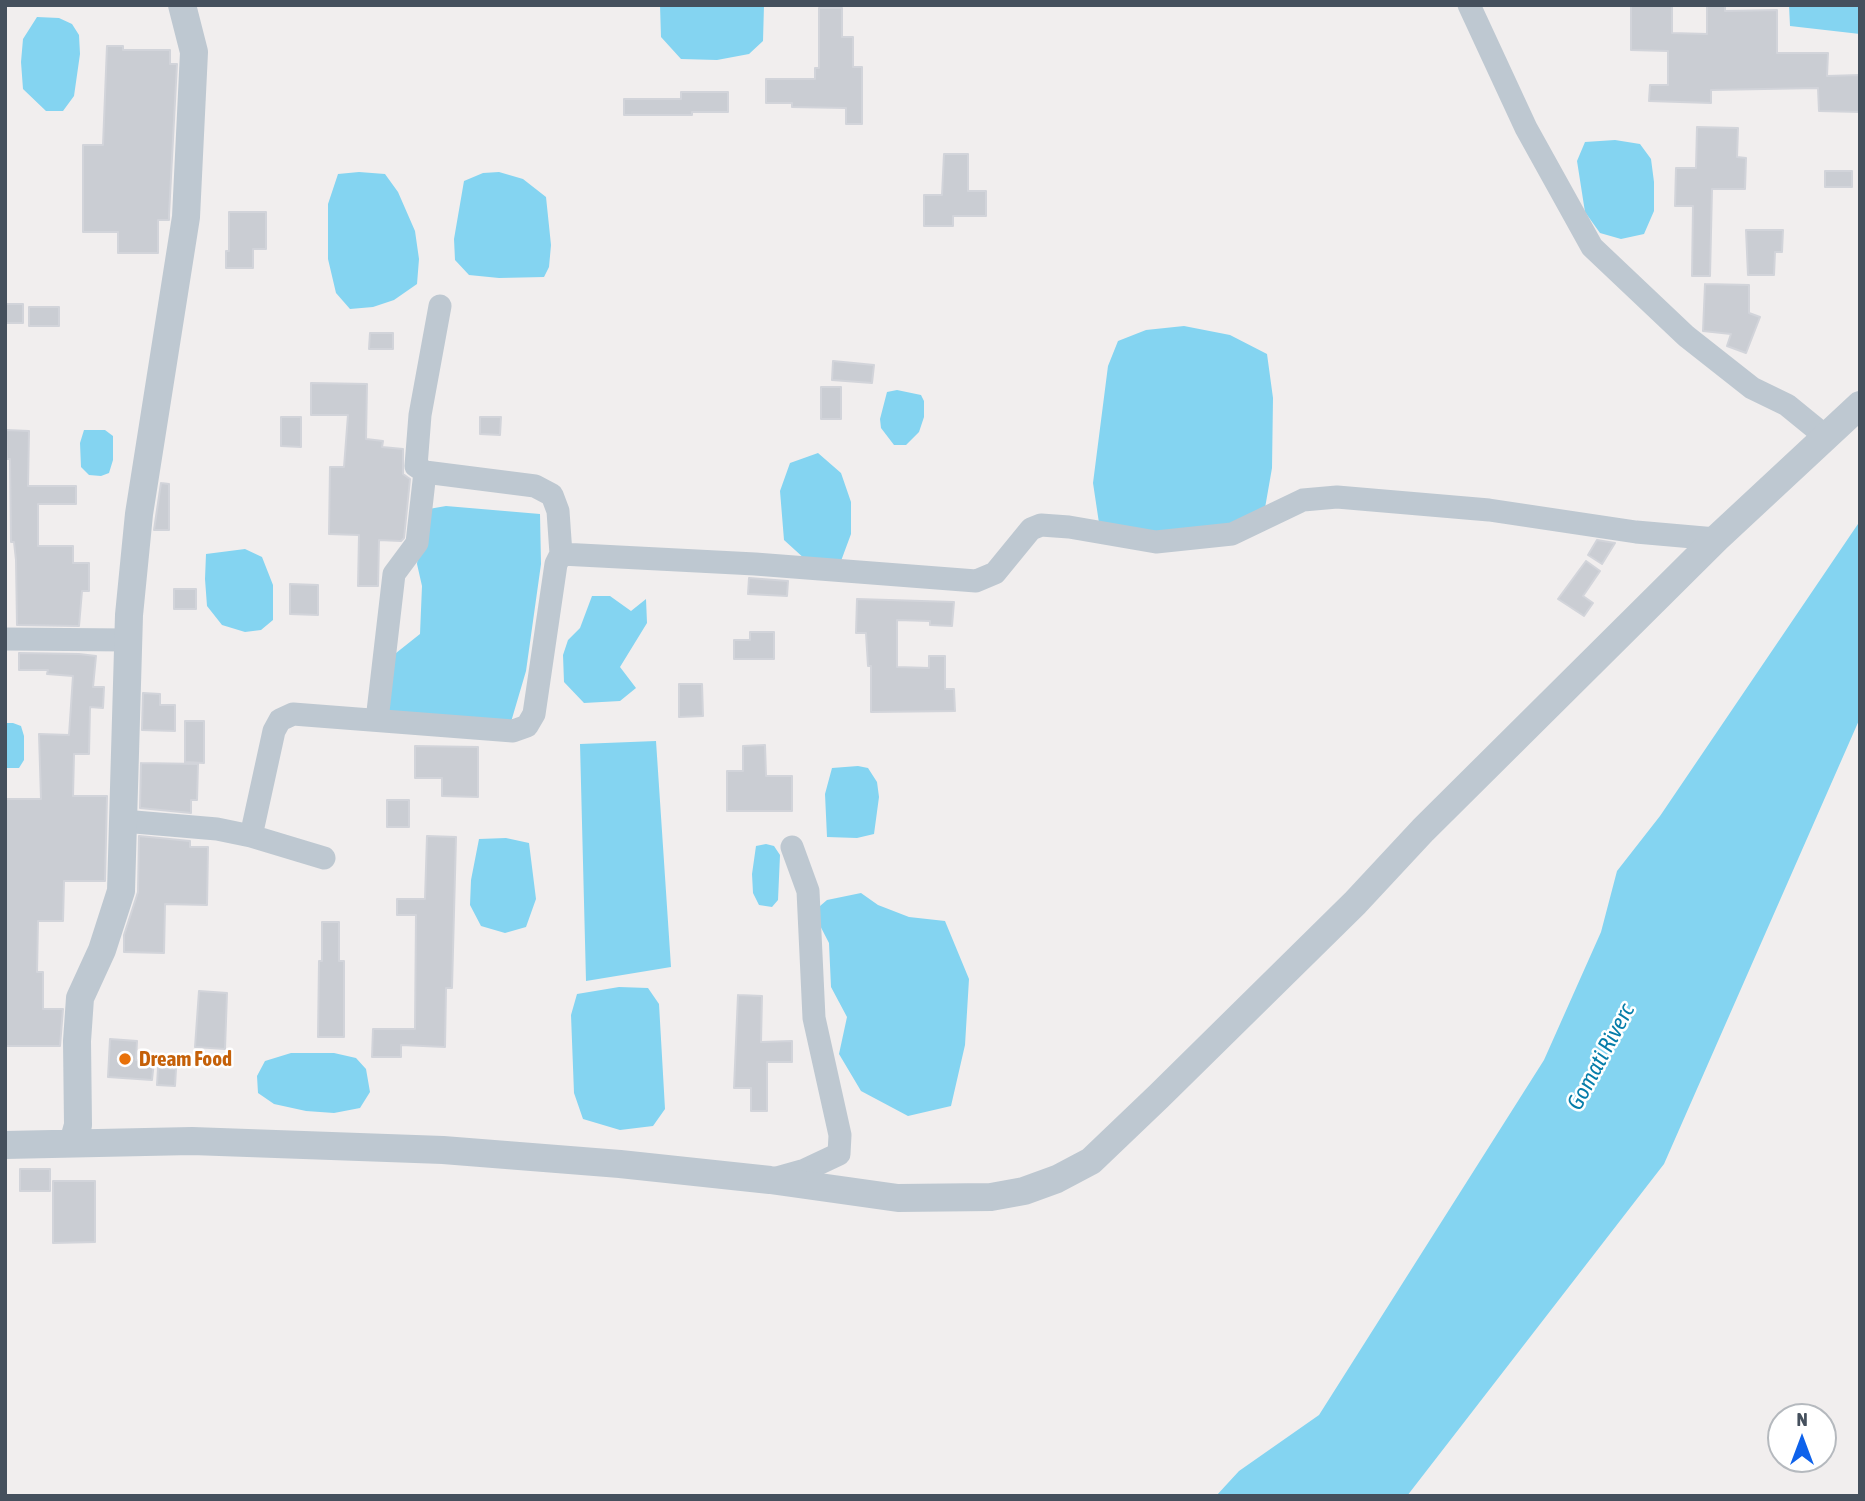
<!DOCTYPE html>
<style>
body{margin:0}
#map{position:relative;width:1865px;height:1501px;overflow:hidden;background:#f1eeee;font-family:"Asap Condensed",sans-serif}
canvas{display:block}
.frame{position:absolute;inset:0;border:7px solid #45505d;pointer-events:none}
.north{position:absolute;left:1767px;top:1403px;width:70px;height:70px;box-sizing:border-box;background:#fff;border:2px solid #b5b9be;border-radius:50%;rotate:0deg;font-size:19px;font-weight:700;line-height:28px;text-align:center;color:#45505d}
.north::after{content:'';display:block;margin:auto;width:24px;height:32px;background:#0e62eb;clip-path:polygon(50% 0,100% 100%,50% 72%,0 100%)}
</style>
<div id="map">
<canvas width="1865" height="1501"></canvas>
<div class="frame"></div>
<div class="north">N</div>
</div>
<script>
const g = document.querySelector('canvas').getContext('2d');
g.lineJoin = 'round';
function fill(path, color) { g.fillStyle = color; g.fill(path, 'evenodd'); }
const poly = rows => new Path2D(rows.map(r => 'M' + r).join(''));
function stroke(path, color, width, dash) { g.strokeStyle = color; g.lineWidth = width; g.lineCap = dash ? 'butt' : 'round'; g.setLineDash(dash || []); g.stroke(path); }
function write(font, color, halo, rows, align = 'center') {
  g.font = font + ' "Asap Condensed",sans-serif'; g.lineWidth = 5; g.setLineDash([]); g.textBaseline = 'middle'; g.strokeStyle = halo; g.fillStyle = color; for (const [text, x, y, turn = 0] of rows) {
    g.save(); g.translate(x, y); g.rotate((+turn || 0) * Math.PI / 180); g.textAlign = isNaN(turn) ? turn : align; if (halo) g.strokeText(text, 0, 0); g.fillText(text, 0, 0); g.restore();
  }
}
const water = poly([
 [660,5,764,5,763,41,749,54,717,60,681,59,661,37],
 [1789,5,1860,5,1860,34,1790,26],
 [37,17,59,18,72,24,79,35,80,54,74,96,63,111,46,111,23,89,21,62,23,39],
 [1615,140,1640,144,1651,159,1654,182,1654,211,1644,234,1621,239,1600,233,1585,212,1577,161,1585,142],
 [359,172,385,174,398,192,415,231,419,259,417,284,394,300,373,307,350,309,336,293,328,259,328,204,338,174],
 [499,172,523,179,546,197,551,245,549,267,544,277,499,278,469,275,455,260,454,239,464,181,483,173],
 [1184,326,1230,335,1267,354,1273,398,1272,468,1265,508,1212,534,1149,535,1099,523,1093,483,1108,366,1118,341,1146,330],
 [897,390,921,395,924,401,924,417,919,432,906,445,894,445,881,428,880,419,887,392],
 [84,430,105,430,113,436,113,460,109,473,101,476,89,475,81,467,80,443],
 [818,453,841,473,851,502,851,534,841,561,806,560,784,540,780,491,790,463],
 [446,506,540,514,541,564,526,671,511,722,387,717,391,657,420,634,422,586,417,564,423,510],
 [1860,521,1860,718,1664,1164,1407,1496,1216,1496,1239,1471,1319,1415,1544,1060,1601,932,1617,871,1660,816],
 [245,549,262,557,273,585,273,620,261,630,245,632,222,625,207,606,205,579,206,554],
 [592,596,610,596,631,611,646,599,647,623,620,667,636,688,620,701,584,703,564,682,563,655,568,640,580,628],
 [5,723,13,723,21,726,24,736,24,760,19,768,5,768],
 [656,741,671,967,586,981,580,744],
 [858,766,868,768,877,782,879,797,874,834,857,838,827,837,825,794,832,768],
 [506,838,529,843,536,899,526,927,505,933,481,926,470,905,471,880,479,839],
 [766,844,774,846,780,855,778,900,772,907,759,905,753,893,752,874,756,846],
 [861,893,878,905,909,917,945,921,969,979,965,1045,951,1106,908,1116,861,1091,839,1054,847,1017,831,987,829,943,813,912,827,900],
 [619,987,648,988,659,1004,665,1109,653,1126,620,1130,583,1119,574,1093,571,1015,577,994],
 [291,1053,334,1053,356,1058,366,1069,370,1092,360,1108,334,1113,306,1111,274,1104,258,1093,257,1076,265,1061]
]);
const building = poly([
 [1631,5,1672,5,1672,33,1707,34,1707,5,1725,5,1725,11,1777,10,1777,53,1828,53,1827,76,1860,75,1860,112,1819,111,1818,88,1711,90,1711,103,1649,101,1650,85,1668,85,1668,51,1631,50,1631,5],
 [819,8,842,8,842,37,853,37,853,67,862,67,862,124,846,124,846,108,792,107,792,103,766,103,766,79,815,79,815,68,819,68,819,8],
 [107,46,123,46,123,50,170,50,170,64,177,64,169,215,169,220,158,220,158,253,118,253,118,232,83,232,83,145,103,145,107,46],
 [681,92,728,92,728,112,692,112,692,115,624,115,624,99,681,99,681,92],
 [1697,127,1738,128,1737,157,1746,158,1745,189,1712,189,1710,276,1692,276,1693,206,1675,206,1676,168,1696,168,1697,127],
 [944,154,968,154,968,191,986,191,986,216,953,216,953,226,924,226,924,195,942,195,944,154],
 [1825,171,1852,171,1852,187,1825,187,1825,171],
 [229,212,266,212,266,249,253,249,253,268,226,268,226,251,229,251,229,212],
 [1746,230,1783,230,1782,252,1775,252,1774,275,1748,275,1746,230],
 [1705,284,1749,285,1749,313,1760,317,1746,353,1727,346,1731,334,1703,331,1705,284],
 [5,304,23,304,23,323,5,323,5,304],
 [29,307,59,307,59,326,29,326,29,307],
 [370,333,393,333,393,349,369,349,370,333],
 [833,361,874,365,872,383,832,380,833,361],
 [311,383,367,384,366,439,383,441,382,447,403,449,403,474,410,479,404,538,401,541,379,540,378,586,358,586,359,535,329,534,330,467,344,467,348,415,311,415,311,383],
 [821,387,841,387,841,419,821,419,821,387],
 [281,417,301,417,301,447,281,446,281,417],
 [480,417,501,417,500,435,480,434,480,417],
 [6,430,29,431,28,486,76,486,76,504,38,504,38,546,73,546,73,563,89,563,89,591,82,591,79,626,17,625,16,560,14,542,11,542,10,459,7,459,6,430],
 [161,483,169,484,169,530,154,530,161,483],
 [1597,540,1615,543,1602,564,1588,555,1597,540],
 [1586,561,1600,571,1583,596,1593,603,1584,616,1558,599,1586,561],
 [749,578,788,581,787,596,748,594,749,578],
 [290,584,318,585,318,615,290,614,290,584],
 [174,589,196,589,196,609,174,609,174,589],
 [857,599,954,602,952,626,930,625,930,621,897,620,897,667,929,668,929,656,945,656,945,689,954,689,955,711,871,712,871,666,868,666,866,633,856,633,857,599],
 [750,632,774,632,774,659,734,659,734,640,750,640,750,632],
 [19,653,79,654,96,656,93,687,104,687,103,708,90,707,89,754,74,754,73,796,107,796,105,881,64,881,63,921,38,921,37,972,43,972,43,1009,63,1009,60,1046,5,1046,5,799,41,799,39,734,69,735,73,676,47,674,48,670,19,670,19,653],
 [679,684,702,684,703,716,679,717,679,684],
 [143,693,160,694,160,705,175,705,175,731,142,730,143,693],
 [185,721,204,721,204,763,185,762,185,721],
 [765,745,766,776,792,776,792,811,727,811,727,771,743,771,743,746,765,745],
 [415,746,478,747,478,797,442,796,442,778,415,778,415,746],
 [141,763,198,764,197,800,191,800,191,813,140,808,141,763],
 [387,800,409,800,409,827,387,827,387,800],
 [139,836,190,841,190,847,208,847,207,905,165,904,164,953,124,952,124,935,138,892,139,836],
 [427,836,456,837,452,988,446,988,445,1047,401,1045,401,1057,372,1057,373,1029,415,1029,416,915,397,915,397,899,425,899,427,836],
 [322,922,339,922,339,961,344,961,344,1037,318,1037,319,961,322,961,322,922],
 [199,991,227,993,225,1049,195,1047,199,991],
 [738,995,762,996,761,1042,792,1041,792,1062,767,1062,767,1111,751,1111,751,1088,734,1088,738,995],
 [110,1039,137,1041,136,1060,154,1061,152,1080,108,1077,110,1039],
 [158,1068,176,1069,175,1086,157,1085,158,1068],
 [20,1169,50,1169,50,1191,20,1191,20,1169],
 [53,1181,95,1181,95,1242,53,1243,53,1181]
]);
const minor = poly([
 [1469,5,1526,128,1592,247,1686,336,1752,388,1787,405,1825,436],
 [440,306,420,415,416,466,425,472,535,486,552,495,558,511,561,554],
 [5,639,128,640],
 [377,720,394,574,417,543,425,472],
 [123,821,217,829,251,836,324,858],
 [251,836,274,731,280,720,293,714,513,731,527,726,534,714,556,564,561,554,755,564,976,581,995,573,1031,529,1041,525,1069,527,1156,542,1232,534,1303,500,1337,497,1489,510,1636,532,1716,539],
 [773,1179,805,1170,839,1154,840,1135,814,1018,808,891,792,847]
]);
const tertiary = poly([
 [73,1143,78,1125,77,1041,80,998,102,950,121,891,129,615,139,514,186,217,194,52,182,5],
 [5,1145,192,1141,443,1150,620,1164,770,1180,898,1198,991,1197,1024,1191,1057,1179,1091,1161,1159,1096,1355,903,1423,830,1716,539,1860,405]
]);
const markers = [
 [125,1059,7,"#e8710a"]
];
const foodNames = [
 ["Dream Food",139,1059]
];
const waterNames = [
 ["Gomati Riverc",1601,1057,-62]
];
fill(water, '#84d4f1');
fill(building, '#cacdd3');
stroke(building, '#d2d4da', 2);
stroke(minor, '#bec8d1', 23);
stroke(tertiary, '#bec8d1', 28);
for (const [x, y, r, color] of markers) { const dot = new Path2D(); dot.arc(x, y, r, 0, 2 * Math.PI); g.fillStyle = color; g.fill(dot); stroke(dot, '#fff', 2.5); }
write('bold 21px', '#c56008', '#fff', foodNames, 'left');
write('italic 23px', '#057da9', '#fff', waterNames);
</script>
